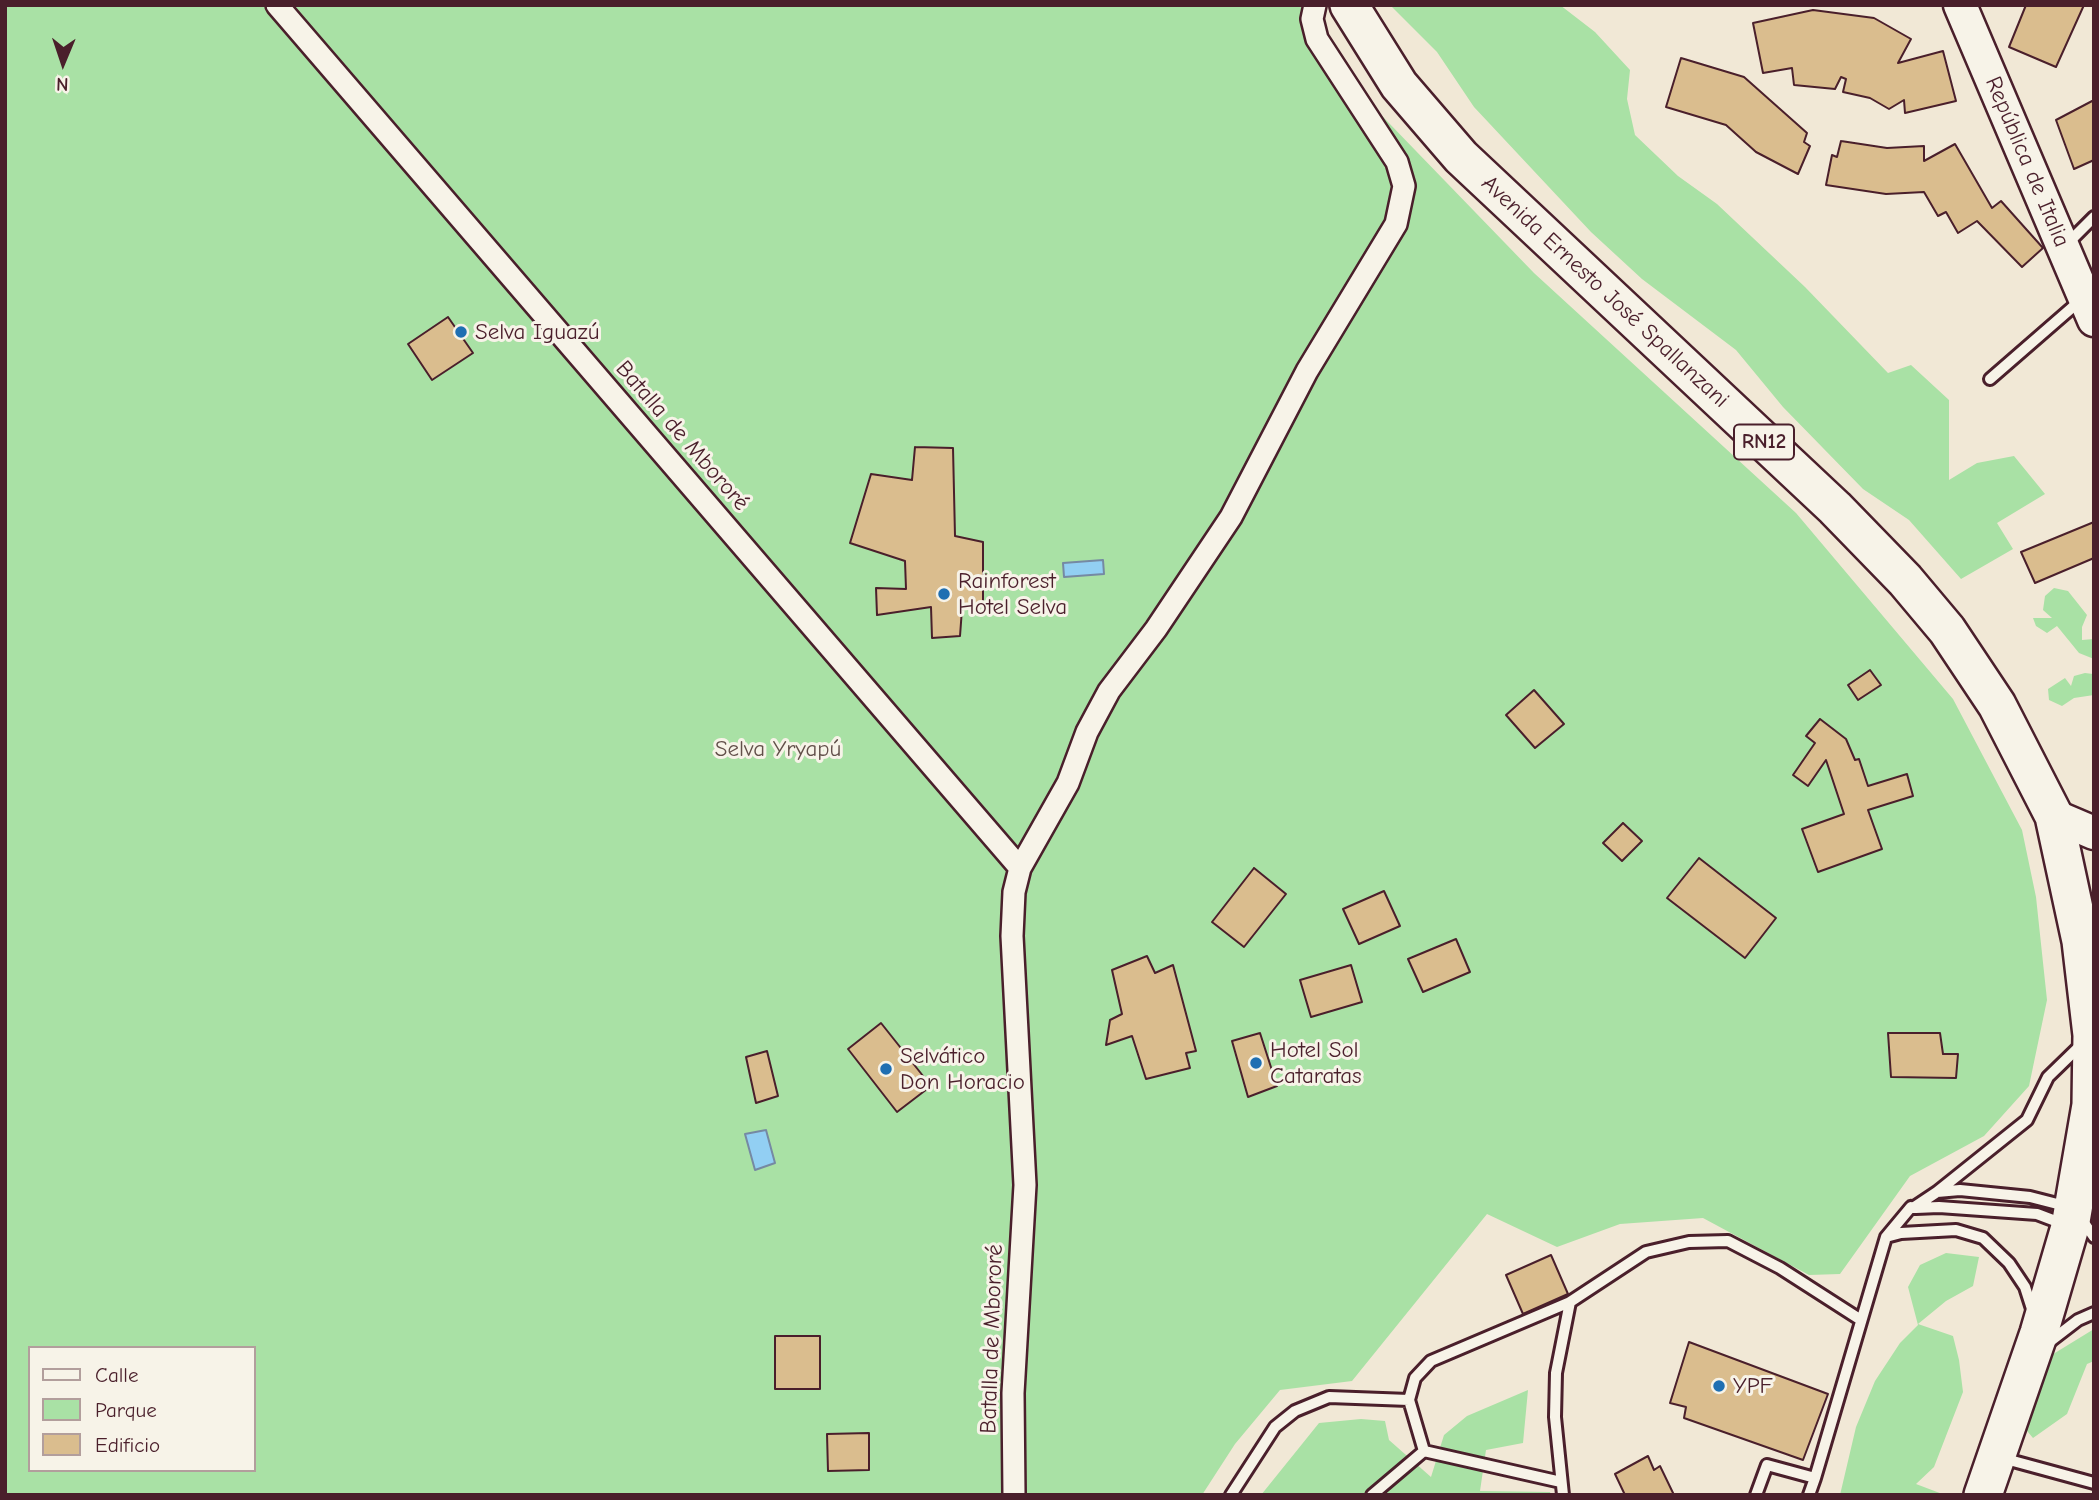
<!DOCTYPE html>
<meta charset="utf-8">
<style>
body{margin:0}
#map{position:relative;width:2099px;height:1500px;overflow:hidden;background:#f1e8d6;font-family:"Comic Neue",sans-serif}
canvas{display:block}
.frame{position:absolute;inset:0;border:7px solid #4a1f2b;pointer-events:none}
.legend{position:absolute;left:28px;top:1346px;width:228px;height:126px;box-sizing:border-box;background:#f7f3e8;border:2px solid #b29e9c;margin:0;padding:9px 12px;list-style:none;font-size:21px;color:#4a1f2b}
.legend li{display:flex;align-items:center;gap:14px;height:35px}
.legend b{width:35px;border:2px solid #b29e9c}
.north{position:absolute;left:28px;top:28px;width:70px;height:70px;-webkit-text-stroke:5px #f7f3e8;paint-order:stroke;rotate:182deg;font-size:19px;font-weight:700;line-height:28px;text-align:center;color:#4a1f2b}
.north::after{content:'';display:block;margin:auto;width:24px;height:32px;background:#4a1f2b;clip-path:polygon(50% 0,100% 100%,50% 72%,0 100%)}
</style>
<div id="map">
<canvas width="2099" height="1500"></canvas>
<div class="frame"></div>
<ul class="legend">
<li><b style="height:9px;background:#f7f3e8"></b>Calle</li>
<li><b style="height:19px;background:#a9e1a5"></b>Parque</li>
<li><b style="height:19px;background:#dabd8e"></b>Edificio</li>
</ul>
<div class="north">N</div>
</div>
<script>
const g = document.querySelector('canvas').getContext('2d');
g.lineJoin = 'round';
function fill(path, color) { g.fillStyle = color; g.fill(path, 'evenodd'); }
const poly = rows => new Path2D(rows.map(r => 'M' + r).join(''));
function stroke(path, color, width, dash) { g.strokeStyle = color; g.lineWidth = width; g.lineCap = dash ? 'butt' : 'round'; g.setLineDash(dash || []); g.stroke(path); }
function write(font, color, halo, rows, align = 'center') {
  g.font = font + ' "Comic Neue",sans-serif'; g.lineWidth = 6; g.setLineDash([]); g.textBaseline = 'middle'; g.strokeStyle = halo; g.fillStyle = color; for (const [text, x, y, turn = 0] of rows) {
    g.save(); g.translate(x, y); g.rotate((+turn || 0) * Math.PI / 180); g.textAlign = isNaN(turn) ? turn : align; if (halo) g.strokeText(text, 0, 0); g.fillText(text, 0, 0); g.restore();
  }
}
const green = poly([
 [5,5,1307,5,1357,90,1534,273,1796,513,1953,699,2022,830,2036,897,2047,1000,2029,1086,1984,1136,1910,1176,1840,1274,1809,1275,1703,1218,1620,1224,1557,1247,1487,1214,1352,1381,1280,1390,1235,1444,1202,1495,5,1495],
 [30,1348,254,1348,254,1470,30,1470],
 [1390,5,1560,5,1595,32,1630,70,1627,99,1635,135,1678,176,1717,204,1805,287,1888,373,1911,365,1949,400,1949,480,1977,463,2014,456,2045,494,1997,523,2013,549,1961,579,1909,520,1863,489,1783,407,1736,350,1642,279,1591,232,1474,107,1437,52],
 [2054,588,2068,591,2087,615,2082,627,2082,640,2094,639,2094,659,2079,653,2057,626,2047,633,2036,626,2033,618,2052,618,2043,610,2045,596],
 [2085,673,2093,674,2094,695,2074,698,2062,706,2049,700,2048,689,2065,678,2071,686,2074,676],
 [1946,1253,1979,1257,1973,1286,1946,1301,1918,1324,1953,1336,1959,1360,1963,1392,1934,1467,1916,1484,1945,1495,1840,1495,1856,1427,1875,1381,1900,1343,1918,1325,1908,1287,1920,1265],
 [2094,1329,2094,1361,2087,1364,2067,1414,2033,1438,2022,1425,2050,1356],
 [1528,1390,1523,1443,1486,1450,1480,1491,1550,1492,1551,1495,1261,1495,1319,1423,1361,1419,1385,1421,1389,1440,1431,1477,1444,1435,1467,1416]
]);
const water = poly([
 [1103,560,1104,574,1064,577,1063,563,1103,560],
 [766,1130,775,1163,755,1170,745,1134,766,1130]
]);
const building = poly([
 [2026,5,2084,5,2056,67,2009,47,2026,5],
 [1813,10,1874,18,1911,39,1898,63,1943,51,1956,101,1905,113,1904,100,1889,109,1870,98,1843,92,1846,79,1841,77,1835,89,1794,85,1792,68,1763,73,1753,23,1813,10],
 [1681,58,1744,77,1807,133,1804,142,1810,146,1798,174,1756,152,1726,125,1666,107,1681,58],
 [2094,100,2094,160,2074,169,2056,120,2094,100],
 [1841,141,1887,148,1924,146,1924,161,1955,144,1992,208,2001,201,2043,248,2022,267,1977,221,1958,233,1946,212,1938,216,1924,192,1886,194,1826,185,1832,155,1837,157,1841,141],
 [448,317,473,353,432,380,408,344,448,317],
 [915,447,953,448,955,536,983,542,983,606,962,609,960,636,932,638,931,607,877,615,876,588,906,589,905,561,850,543,871,474,912,480,915,447],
 [2094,522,2094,558,2035,583,2021,552,2094,522],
 [1870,670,1881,685,1858,700,1848,685,1870,670],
 [1534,690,1564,724,1535,748,1506,715,1534,690],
 [1820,719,1846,739,1855,760,1859,759,1868,786,1907,774,1913,796,1868,810,1882,849,1818,872,1802,829,1844,814,1826,760,1808,786,1793,775,1815,743,1806,736,1820,719],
 [1623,823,1642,841,1622,861,1603,843,1623,823],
 [1699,858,1776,918,1745,958,1667,898,1699,858],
 [1254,868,1286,894,1244,947,1212,922,1254,868],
 [1384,891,1400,926,1359,944,1343,909,1384,891],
 [1456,939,1470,972,1423,992,1408,959,1456,939],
 [1147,956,1155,973,1173,965,1196,1051,1186,1053,1190,1068,1146,1079,1132,1036,1106,1045,1110,1020,1122,1014,1112,970,1147,956],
 [1351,965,1362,1002,1311,1017,1300,980,1351,965],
 [881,1023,931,1086,897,1112,848,1049,881,1023],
 [1260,1033,1277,1086,1248,1097,1232,1041,1260,1033],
 [1888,1033,1940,1033,1943,1054,1958,1054,1956,1078,1891,1077,1888,1033],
 [767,1051,778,1096,756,1103,746,1057,767,1051],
 [1551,1255,1568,1294,1523,1314,1506,1275,1551,1255],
 [775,1336,820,1336,820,1389,775,1389,775,1336],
 [1689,1342,1828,1394,1803,1460,1684,1418,1686,1407,1670,1403,1689,1342],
 [869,1433,869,1470,828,1471,827,1434,869,1433],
 [1648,1456,1654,1470,1660,1466,1674,1495,1625,1495,1615,1474,1648,1456]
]);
const service = poly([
 [2065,246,2094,217],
 [1990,379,2082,299],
 [1937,1192,1960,1190,2030,1197,2069,1207],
 [1916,1208,1939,1207,2037,1214,2066,1225],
 [2080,1217,2094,1237],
 [1886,1237,1901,1233,1956,1230,1983,1238,2009,1263,2025,1287,2033,1312],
 [2048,1343,2078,1320,2094,1313],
 [1424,1451,1561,1482],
 [2002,1458,2094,1483],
 [1231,1495,1275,1427,1295,1411,1329,1397,1409,1400,1415,1378,1431,1361,1570,1302,1646,1252,1689,1242,1728,1241,1780,1268,1861,1320],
 [1372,1495,1424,1451,1409,1400],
 [1563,1495,1555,1417,1556,1373,1570,1302],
 [1756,1495,1767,1465,1815,1478,1886,1237,1911,1207,1913,1208,1937,1192,2027,1120,2048,1077,2084,1042],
 [1809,1495,1815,1478]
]);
const minor = poly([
 [277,5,1020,868],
 [1014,1495,1013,1393,1025,1185,1012,936,1014,892,1020,868,1068,783,1087,732,1109,691,1156,629,1231,517,1307,371,1396,224,1404,186,1397,162,1317,39,1312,19,1315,5]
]);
const secondary = poly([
 [1960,5,2094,320],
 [2054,816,2094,833]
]);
const trunk = poly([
 [1349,5,1399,85,1461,157,1835,508,1905,580,1947,630,1997,705,2054,816,2081,941,2092,1035,2091,1105,2070,1227,2039,1333,1983,1495]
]);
const markers = [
 [461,332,7,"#1f6fb2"],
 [944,594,7,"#1f6fb2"],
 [1256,1063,7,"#1f6fb2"],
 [886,1069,7,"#1f6fb2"],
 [1719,1386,7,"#1f6fb2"]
];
const shields = [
 [1764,442,60]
];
const shieldNames = [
 ["RN12",1764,442]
];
const streetNames = [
 ["República de Italia",2027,162,67],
 ["Avenida Ernesto José Spallanzani",1605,292,43],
 ["Batalla de Mbororé",682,436,49],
 ["Batalla de Mbororé",992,1339,-88]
];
const poiNames = [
 ["Selva Iguazú",475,332],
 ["Rainforest",958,581],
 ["Hotel Selva",958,607],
 ["Hotel Sol",1270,1050],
 ["Cataratas",1270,1076],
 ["Selvático",900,1056],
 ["Don Horacio",900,1082],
 ["YPF",1733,1386]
];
const parkNames = [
 ["Selva Yryapú",778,749]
];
fill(green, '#a9e1a5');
fill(water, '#92cff3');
stroke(water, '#7589a3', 2);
fill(building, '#dabd8e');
stroke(building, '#4a1f2b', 2);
stroke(service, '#4a1f2b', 16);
stroke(minor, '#4a1f2b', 26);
stroke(secondary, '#4a1f2b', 37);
stroke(trunk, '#4a1f2b', 42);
stroke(service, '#f7f3e8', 10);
stroke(minor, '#f7f3e8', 21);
stroke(secondary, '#f7f3e8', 32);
stroke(trunk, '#f7f3e8', 37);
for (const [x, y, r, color] of markers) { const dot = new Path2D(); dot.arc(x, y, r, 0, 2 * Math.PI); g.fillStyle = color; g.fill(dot); stroke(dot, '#f7f3e8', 2.5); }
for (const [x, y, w] of shields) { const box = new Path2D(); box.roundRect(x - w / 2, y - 17.5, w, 35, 5); g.fillStyle = '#f7f3e8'; g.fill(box); stroke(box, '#4a1f2b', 2); }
write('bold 21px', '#4a1f2b', null, shieldNames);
write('23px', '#4a1f2b', '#f7f3e8', streetNames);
write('23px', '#4a1f2b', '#f7f3e8', poiNames, 'left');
write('23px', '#62504a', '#f7f3e8', parkNames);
</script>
